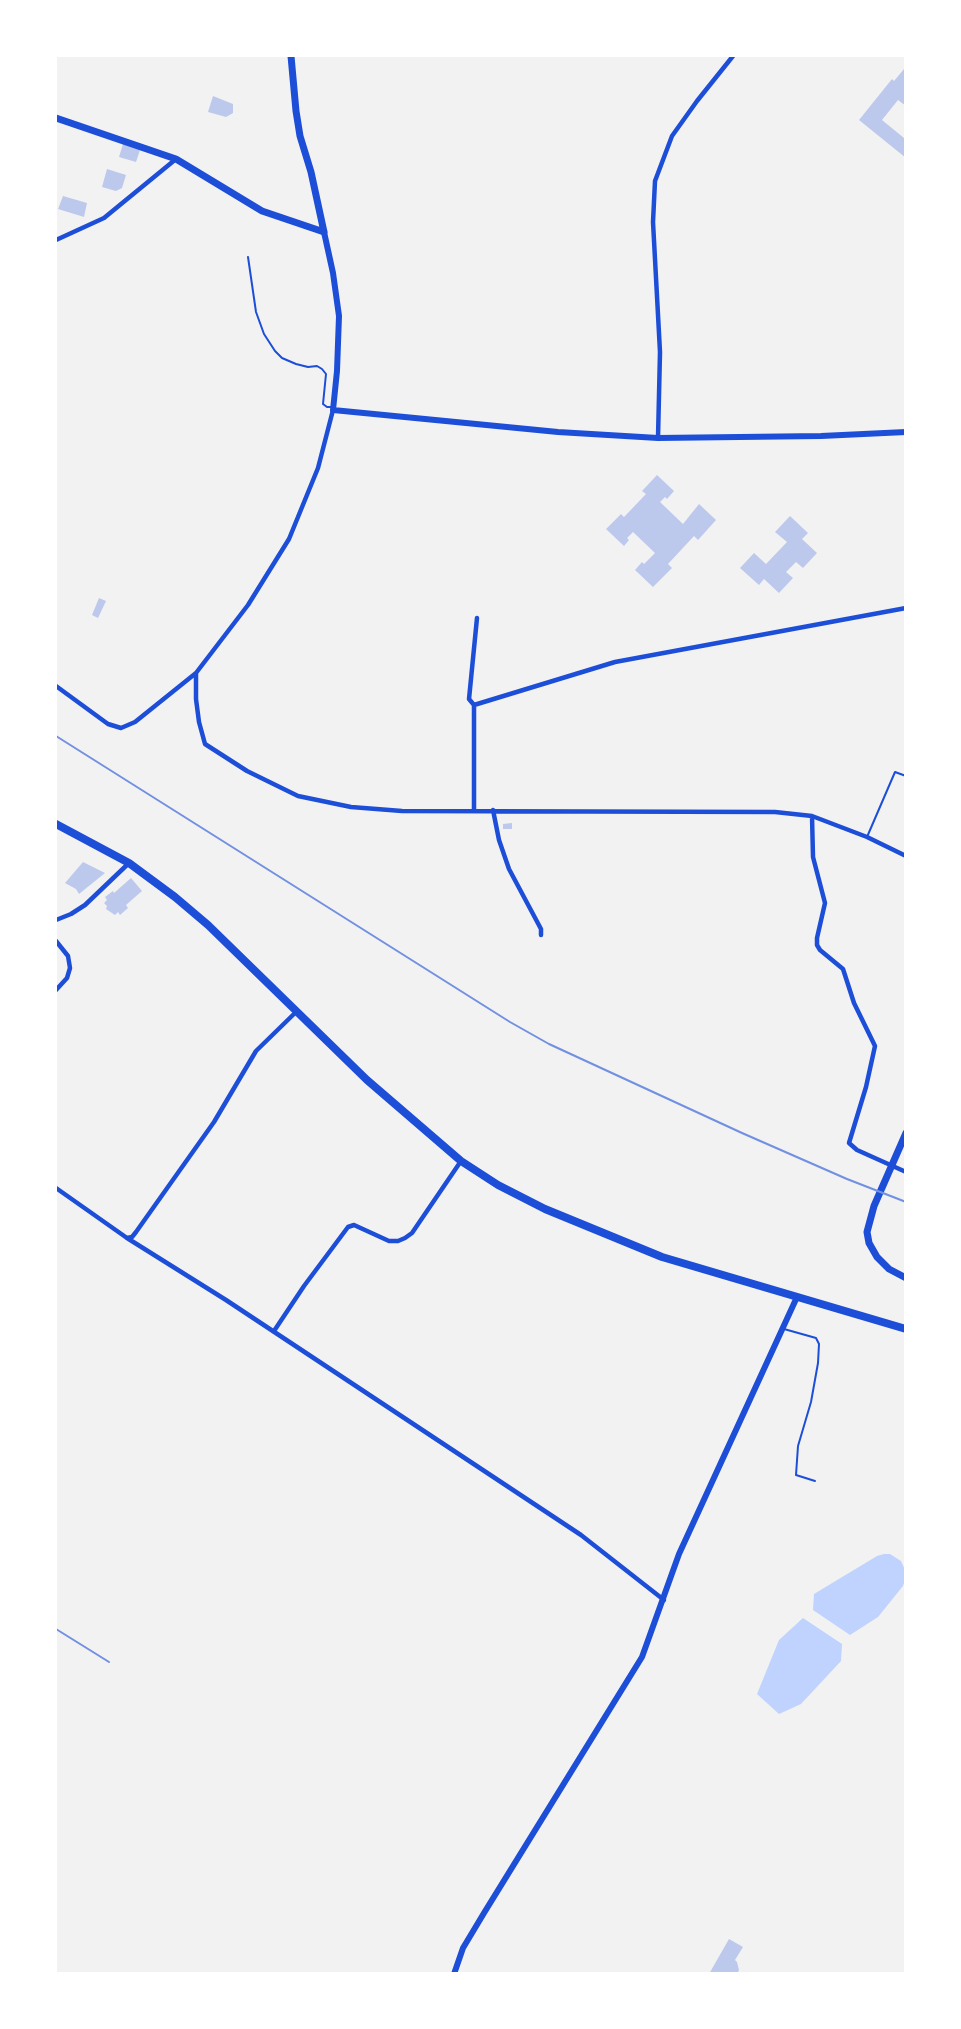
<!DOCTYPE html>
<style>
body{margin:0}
#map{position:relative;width:961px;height:2029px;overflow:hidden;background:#f2f2f2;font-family:Helvetica,sans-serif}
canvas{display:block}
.frame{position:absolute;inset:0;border:57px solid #fff;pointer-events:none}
</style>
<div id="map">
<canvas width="961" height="2029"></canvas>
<div class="frame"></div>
</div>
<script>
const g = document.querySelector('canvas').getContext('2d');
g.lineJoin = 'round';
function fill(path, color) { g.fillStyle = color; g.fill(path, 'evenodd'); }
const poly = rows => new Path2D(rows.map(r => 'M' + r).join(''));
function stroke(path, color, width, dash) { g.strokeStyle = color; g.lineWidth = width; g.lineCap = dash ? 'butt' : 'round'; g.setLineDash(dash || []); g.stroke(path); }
const water = poly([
 [884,1554,890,1554,901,1561,905,1570,905,1580,903,1586,878,1617,850,1635,813,1610,814,1594,877,1556],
 [803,1618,842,1644,841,1661,801,1704,779,1714,757,1694,779,1640]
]);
const building = poly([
 [904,69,906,70,906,106,898,100,882,120,904,138,906,136,906,158,859,120,892,79,894,81],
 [213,96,233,104,233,113,226,117,208,112],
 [123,144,140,150,136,162,119,157],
 [107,169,126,175,122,188,116,191,102,187],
 [63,196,87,203,84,217,58,209],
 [657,475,674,491,667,499,665,497,660,502,683,524,699,504,716,520,698,540,694,536,668,564,672,568,653,587,635,570,642,562,644,564,655,553,633,532,627,538,629,540,624,546,606,529,621,514,624,517,646,494,642,491],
 [790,516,808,533,802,539,817,553,803,568,796,562,786,572,793,578,779,593,764,579,759,585,740,568,754,553,766,564,787,542,775,532],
 [99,598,106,601,98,618,92,615],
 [512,823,512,829,503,829,503,824],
 [83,862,105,873,79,894,76,889,65,883],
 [131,878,142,891,126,905,128,908,120,915,118,912,115,915,106,909,107,906,104,903,107,900,105,897,113,891,114,893],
 [729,1939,743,1947,735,1960,737,1962,739,1970,737,1974,709,1974]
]);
const service = poly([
 [248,257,256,312,264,334,275,351,282,358,296,364,308,367,317,366,322,369,326,374,323,404,327,407,333,407],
 [867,837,895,772,906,776],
 [784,1329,816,1338,819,1344,818,1363,811,1402,798,1446,796,1475,815,1481]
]);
const minor = poly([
 [56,240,104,218,176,159],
 [658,438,660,352,653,222,655,181,672,136,697,101,733,56],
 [196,673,196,699,199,722,205,744,247,771,298,796,351,807,402,811,775,812,812,816,867,837,906,856],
 [56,686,108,724,121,728,135,722,196,673,248,605,289,539,318,468,333,410],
 [474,705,615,662,906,608],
 [474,810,474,705,469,699,477,618],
 [493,810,499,840,509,869,541,929,541,935],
 [812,816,813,857,825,903,817,938,817,945,820,950,843,969,854,1003,875,1046,866,1087,849,1143,857,1150,906,1172],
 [56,920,71,914,85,905,129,863],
 [56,941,68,956,70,968,67,978,56,990],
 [56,1188,127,1238,226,1300,581,1535,664,1600],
 [127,1238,132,1237,136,1232,214,1122,256,1051,296,1012],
 [274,1331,304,1286,348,1227,354,1225,389,1241,398,1241,405,1238,412,1233,461,1161]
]);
const tertiary = poly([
 [324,232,333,273,339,316,337,371,333,410,558,432,658,438,821,436,906,432],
 [454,1974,463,1948,484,1913,642,1657,679,1554,797,1297]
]);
const secondary = poly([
 [291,56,296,111,300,136,311,172,324,232],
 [56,118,176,159,262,211,324,232],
 [906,1133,874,1206,867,1232,869,1243,877,1257,889,1269,906,1278]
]);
const primary = poly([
 [56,824,129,863,175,897,208,925,367,1080,461,1161,498,1185,545,1209,662,1257,906,1329]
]);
const rail = poly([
 [56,736,510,1022,549,1044,742,1133,847,1179,906,1202],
 [56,1629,109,1662]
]);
fill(water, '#bfd3fe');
fill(building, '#bdc9ec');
stroke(service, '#1d4ed8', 2);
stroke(minor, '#1d4ed8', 4.5);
stroke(tertiary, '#1d4ed8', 6);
stroke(secondary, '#1d4ed8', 7);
stroke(primary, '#1d4ed8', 8);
stroke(rail, '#7290e2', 2);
</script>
